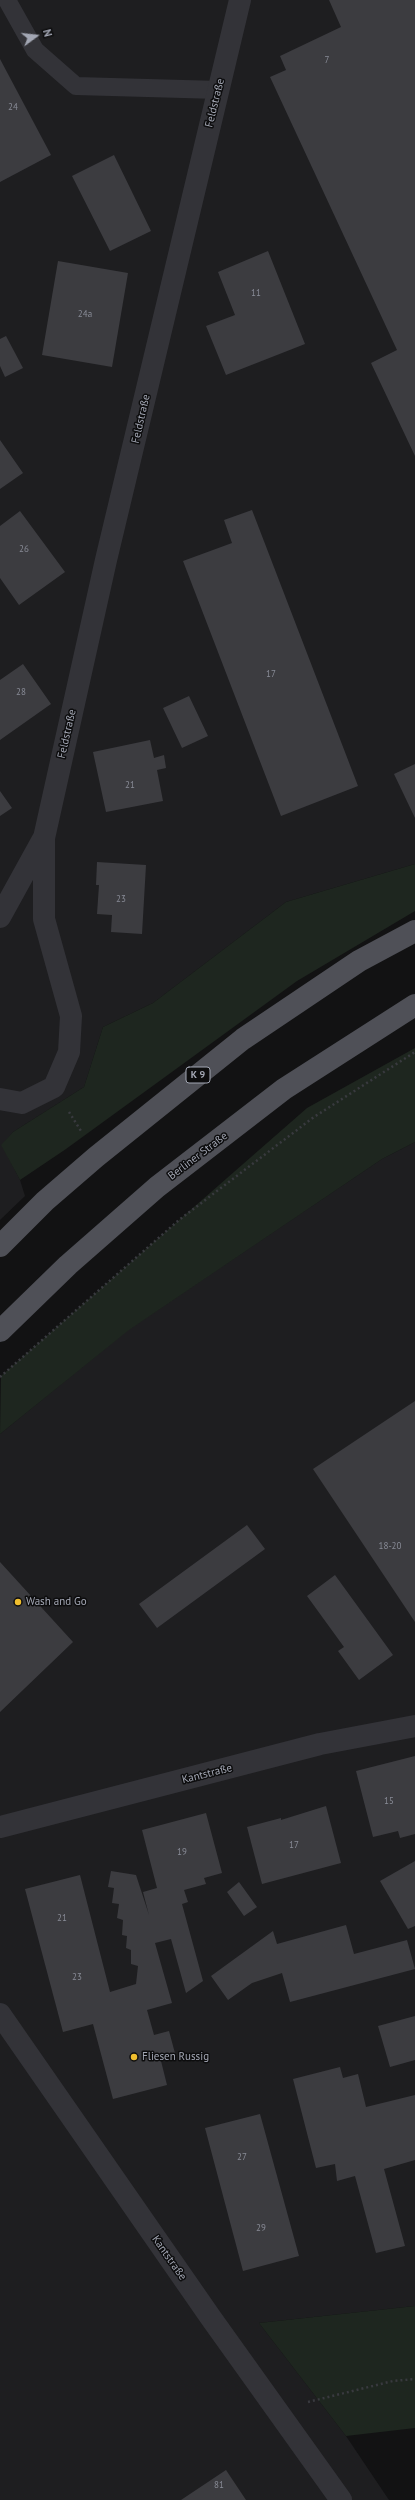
<!DOCTYPE html>
<meta charset="utf-8">
<style>
body{margin:0}
#map{position:relative;width:415px;height:2500px;overflow:hidden;background:#121213;font-family:"PT Sans",sans-serif}
canvas{display:block}
.north{position:absolute;left:16px;top:16px;width:40px;height:40px;-webkit-text-stroke:3px #0d0d0e;paint-order:stroke;rotate:75deg;font-size:11px;font-weight:700;line-height:16px;text-align:center;color:#a3a7b4}
.north::after{content:'';display:block;margin:auto;width:14px;height:18px;background:#a3a7b4;clip-path:polygon(50% 0,100% 100%,50% 72%,0 100%)}
</style>
<div id="map">
<canvas width="415" height="2500"></canvas>
<div class="north">N</div>
</div>
<script>
const g = document.querySelector('canvas').getContext('2d');
g.lineJoin = 'round';
function fill(path, color) { g.fillStyle = color; g.fill(path, 'evenodd'); }
const poly = rows => new Path2D(rows.map(r => 'M' + r).join(''));
function stroke(path, color, width, dash) { g.strokeStyle = color; g.lineWidth = width; g.lineCap = dash ? 'butt' : 'round'; g.setLineDash(dash || []); g.stroke(path); }
function write(font, color, halo, rows, align = 'center') {
  g.font = font + ' "PT Sans",sans-serif'; g.lineWidth = 3; g.setLineDash([]); g.textBaseline = 'middle'; g.strokeStyle = halo; g.fillStyle = color; for (const [text, x, y, turn = 0] of rows) {
    g.save(); g.translate(x, y); g.rotate((+turn || 0) * Math.PI / 180); g.textAlign = isNaN(turn) ? turn : align; if (halo) g.strokeText(text, 0, 0); g.fillText(text, 0, 0); g.restore();
  }
}
const built = poly([
 [0,0,415,0,415,864,286,902,153,1003,103,1027,84,1087,13,1132,2,1145,20,1180,25,1196,0,1220],
 [415,1142,415,2306,259,2323,346,2436,389,2500,0,2500,0,1434,128,1330,382,1159]
]);
const green = poly([
 [415,864,415,911,297,981,66,1149,20,1180,1,1145,13,1132,84,1087,103,1027,153,1003,286,902],
 [415,1048,415,1142,382,1159,129,1330,0,1434,1,1376,307,1108],
 [415,2306,415,2428,346,2436,259,2323]
]);
const building = poly([
 [329,0,415,0,415,456,371,363,397,350,270,77,286,70,280,56,341,27],
 [0,59,51,155,0,182],
 [114,155,151,231,110,251,72,176],
 [268,251,305,344,226,375,206,326,235,315,218,272],
 [58,261,128,273,112,367,42,355],
 [6,336,23,368,5,377,0,366,0,339],
 [0,440,23,473,0,489],
 [252,510,358,786,281,816,183,561,232,543,224,520],
 [20,511,65,572,19,605,0,578,0,526],
 [23,664,51,704,0,740,0,680],
 [189,696,208,736,182,748,163,708],
 [150,740,154,758,164,755,166,768,157,770,163,801,106,812,93,752],
 [415,764,415,818,394,774],
 [0,791,12,808,0,816],
 [97,862,146,865,142,934,111,932,112,915,97,914,99,885,96,885],
 [415,1401,415,1622,313,1469],
 [247,1525,265,1549,157,1628,139,1604],
 [0,1562,73,1642,0,1712],
 [335,1575,393,1655,359,1680,338,1651,344,1647,307,1596],
 [415,1756,415,1834,400,1838,398,1831,373,1837,356,1771],
 [326,1806,341,1863,262,1884,247,1827,281,1818,281,1820],
 [206,1813,222,1873,204,1878,206,1884,184,1890,188,1902,182,1904,203,1981,186,1993,171,1939,155,1943,172,2003,147,2010,154,2035,169,2031,176,2057,161,2061,167,2085,113,2099,93,2024,63,2032,25,1889,80,1875,110,1992,136,1984,138,1966,131,1964,131,1950,126,1948,127,1936,122,1935,123,1920,117,1918,119,1904,112,1903,114,1888,108,1887,111,1871,136,1875,149,1915,143,1892,157,1888,142,1830],
 [415,1861,415,1926,408,1929,380,1881],
 [239,1882,257,1907,244,1916,227,1892],
 [346,1925,354,1954,407,1940,415,1969,290,2002,282,1973,252,1983,228,2000,211,1976,273,1931,277,1944],
 [415,2016,415,2060,390,2067,378,2026],
 [340,2067,343,2078,358,2074,366,2107,415,2095,415,2160,384,2169,405,2246,376,2253,355,2176,337,2181,335,2164,316,2168,293,2079],
 [260,2114,299,2256,243,2271,205,2128],
 [226,2470,246,2500,181,2500]
]);
const path = poly([
 [69,1112,81,1131],
 [0,1377,179,1220,314,1117,415,1052],
 [308,2402,393,2381,415,2379]
]);
const service = poly([
 [7,0,35,50,76,86,219,90]
]);
const minor = poly([
 [0,917,43,839],
 [0,1099,22,1103,54,1087,69,1052,71,1016,44,919,44,838,106,560,240,0],
 [0,1827,320,1744,415,1726],
 [0,2014,211,2318,341,2500]
]);
const primary = poly([
 [0,1246,45,1201,96,1157,243,1039,359,961,415,931],
 [0,1331,68,1265,157,1187,284,1089,415,1005]
]);
const markers = [
 [18,1602,4,"#efbe2e"],
 [134,2057,4,"#efbe2e"]
];
const numberNames = [
 ["7",327,60],
 ["24",13,107],
 ["11",256,293],
 ["24a",85,314],
 ["26",24,549],
 ["17",271,674],
 ["28",21,692],
 ["21",130,785],
 ["23",121,899],
 ["18-20",390,1546],
 ["15",389,1801],
 ["17",294,1845],
 ["19",182,1852],
 ["21",62,1918],
 ["23",77,1977],
 ["27",242,2157],
 ["29",261,2228],
 ["81",219,2485]
];
const shields = [
 [198,1075,24]
];
const shieldNames = [
 ["K 9",198,1075]
];
const streetNames = [
 ["Feldstraße",215,103,-76],
 ["Feldstraße",141,419,-77],
 ["Feldstraße",67,734,-77],
 ["Berliner Straße",198,1156,-37],
 ["Kantstraße",207,1774,-14],
 ["Kantstraße",169,2258,55]
];
const poiNames = [
 ["Wash and Go",26,1602],
 ["Fliesen Russig",142,2057]
];
fill(built, '#1e1e20');
fill(green, '#1e261f');
fill(building, '#3c3c40');
stroke(path, '#393a3f', 2.5, [2, 3]);
stroke(service, '#333338', 18);
stroke(minor, '#333338', 22);
stroke(primary, '#4f5057', 22);
for (const [x, y, r, color] of markers) { const dot = new Path2D(); dot.arc(x, y, r, 0, 2 * Math.PI); g.fillStyle = color; g.fill(dot); stroke(dot, '#0d0d0e', 1.5); }
write('9px', '#898c97', null, numberNames);
for (const [x, y, w] of shields) { const box = new Path2D(); box.roundRect(x - w / 2, y - 8, w, 16, 3); g.fillStyle = '#0d0d0e'; g.fill(box); stroke(box, '#a3a7b4', 1); }
write('bold 10px', '#a3a7b4', null, shieldNames);
write('11px', '#a3a7b4', '#0d0d0e', streetNames);
write('11px', '#a3a7b4', '#0d0d0e', poiNames, 'left');
</script>
